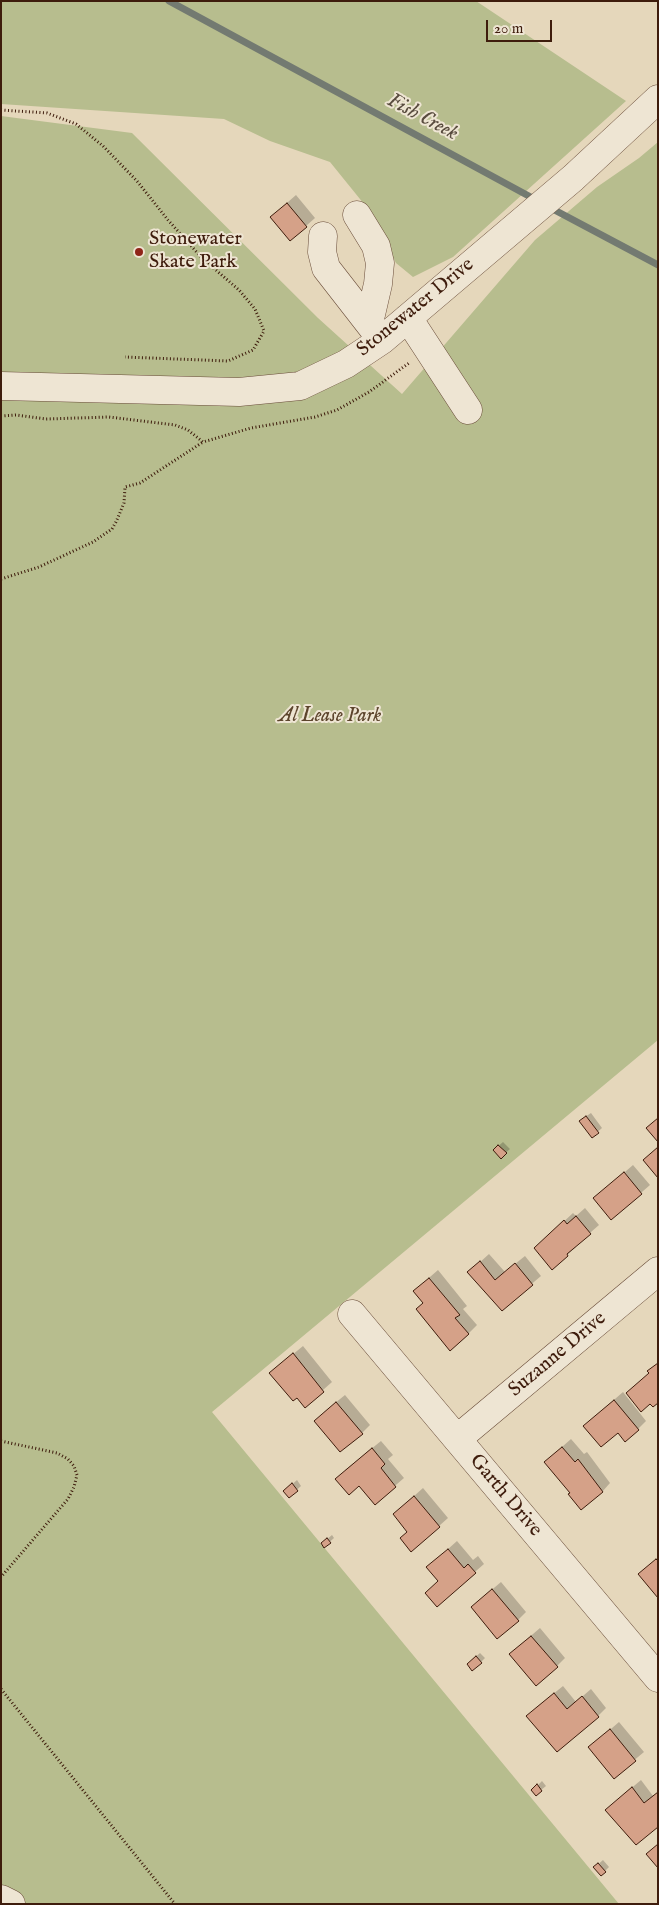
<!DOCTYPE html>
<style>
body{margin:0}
#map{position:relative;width:659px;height:1905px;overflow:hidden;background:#e5d7bb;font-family:"IM FELL English",serif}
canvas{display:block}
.frame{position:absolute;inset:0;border:2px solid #3e1c0c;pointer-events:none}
.scale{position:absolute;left:486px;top:20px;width:66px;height:22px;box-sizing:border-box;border:2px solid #3e1c0c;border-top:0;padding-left:6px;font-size:15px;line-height:18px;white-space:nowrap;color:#3e1c0c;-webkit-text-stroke:4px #eee5d3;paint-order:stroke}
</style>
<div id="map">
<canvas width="659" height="1905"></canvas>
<div class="frame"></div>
<div class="scale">20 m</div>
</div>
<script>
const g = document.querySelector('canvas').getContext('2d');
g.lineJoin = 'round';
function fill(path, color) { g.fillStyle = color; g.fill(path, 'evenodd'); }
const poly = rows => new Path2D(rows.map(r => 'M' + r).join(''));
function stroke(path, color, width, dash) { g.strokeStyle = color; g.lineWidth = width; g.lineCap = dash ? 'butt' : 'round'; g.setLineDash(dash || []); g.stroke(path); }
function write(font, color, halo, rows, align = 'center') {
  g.font = font + ' "IM FELL English",serif'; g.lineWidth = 4; g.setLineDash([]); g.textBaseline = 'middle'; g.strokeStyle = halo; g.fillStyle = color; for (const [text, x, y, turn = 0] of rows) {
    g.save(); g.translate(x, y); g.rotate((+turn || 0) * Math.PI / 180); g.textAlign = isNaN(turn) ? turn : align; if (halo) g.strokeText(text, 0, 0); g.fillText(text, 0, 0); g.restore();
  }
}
const green = poly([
 [1,1,476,1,626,101,453,257,413,277,396,263,364,204,330,162,270,141,224,119,1,104],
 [1,116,132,133,318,318,402,394,535,240,597,187,639,158,658,142,658,1040,212,1412,619,1904,1,1904]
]);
const shadow = poly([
 [296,195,315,218,306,226,280,209],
 [591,1113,602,1128,593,1136,585,1117],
 [503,1142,510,1149,501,1157,494,1150],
 [633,1165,650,1185,612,1218,595,1198],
 [585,1208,599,1225,575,1246,576,1247,567,1255,544,1240,573,1213,576,1216],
 [489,1254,505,1272,525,1256,541,1276,502,1309,478,1264],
 [438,1270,467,1306,463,1309,477,1325,468,1334,424,1303,423,1283],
 [303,1346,332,1382,305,1406,280,1365],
 [623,1392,646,1421,638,1429,618,1431,584,1426],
 [345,1395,370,1425,362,1433,324,1412],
 [571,1439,584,1454,587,1452,610,1483,602,1492,571,1493,554,1454],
 [381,1441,393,1455,388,1459,404,1478,375,1503,345,1470],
 [297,1480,301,1486,289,1497,288,1488],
 [423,1488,448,1518,439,1526,409,1531,394,1514],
 [332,1535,334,1538,325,1546,326,1540],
 [457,1541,473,1560,478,1556,484,1564,437,1605,439,1581,428,1567],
 [501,1582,526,1612,518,1620,481,1599],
 [540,1628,565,1658,557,1666,519,1646],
 [480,1653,485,1658,481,1662,472,1660],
 [563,1686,576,1702,591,1689,606,1708,598,1716,536,1708],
 [619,1722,644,1752,614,1777,590,1747],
 [641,1780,653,1796,658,1825,615,1802],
 [542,1781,546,1786,536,1794,537,1786],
 [603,1860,609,1867,601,1875,595,1867]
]);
const stream = poly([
 [169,1,538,201],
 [547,206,658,265]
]);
const building = poly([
 [287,203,307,227,290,241,270,217,287,203],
 [586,1116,599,1133,592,1138,579,1121,586,1116],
 [658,1118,658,1142,646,1128,658,1118],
 [498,1145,507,1153,501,1159,493,1150,498,1145],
 [658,1147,658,1178,643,1160,658,1147],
 [624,1172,642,1194,611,1220,593,1198,624,1172],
 [576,1216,591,1234,567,1254,568,1256,552,1270,534,1248,564,1220,567,1224,576,1216],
 [480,1261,495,1280,515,1263,533,1285,502,1311,467,1272,480,1261],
 [429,1278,460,1315,455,1318,469,1334,450,1351,416,1309,423,1303,413,1291,429,1278],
 [293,1353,324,1392,305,1408,297,1398,293,1401,269,1373,293,1353],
 [658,1363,658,1403,653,1407,650,1404,641,1412,626,1393,649,1373,647,1371,658,1363],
 [614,1400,639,1430,625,1442,618,1433,601,1447,583,1426,614,1400],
 [336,1402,363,1434,340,1452,314,1421,336,1402],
 [562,1447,575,1462,578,1459,603,1492,581,1510,568,1494,570,1493,544,1462,562,1447],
 [372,1448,385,1464,381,1468,396,1487,375,1505,359,1486,349,1495,335,1479,372,1448],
 [292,1483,298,1491,289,1498,283,1491,292,1483],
 [414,1496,440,1527,411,1552,400,1538,407,1532,393,1514,414,1496],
 [327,1538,331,1543,324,1548,321,1543,327,1538],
 [448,1549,464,1568,468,1564,476,1573,437,1607,425,1593,438,1581,426,1567,448,1549],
 [656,1559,658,1561,658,1598,638,1574,656,1559],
 [492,1589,519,1621,497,1639,471,1607,492,1589],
 [531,1636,558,1667,536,1686,509,1654,531,1636],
 [476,1656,482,1663,472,1671,467,1664,476,1656],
 [554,1693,567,1709,582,1696,599,1717,557,1752,526,1716,554,1693],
 [610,1729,636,1761,614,1779,588,1747,610,1729],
 [537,1784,542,1791,536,1796,531,1790,537,1784],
 [632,1787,644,1803,658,1792,658,1827,636,1845,605,1810,632,1787],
 [658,1844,658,1868,646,1854,658,1844],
 [598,1863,606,1872,601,1876,593,1867,598,1863]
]);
const path = poly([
 [1,110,47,113,76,124,103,146,137,181,168,220,202,258,239,290,255,309,264,331,253,350,228,361,125,357],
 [1,416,16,415,46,419,109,417,175,425,188,430,203,442,251,428,315,417,337,410,369,392,409,363],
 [1,579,39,567,93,542,112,529,116,522,124,503,125,487,140,483,203,442],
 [1,1441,57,1453,68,1459,74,1466,77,1475,74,1487,68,1499,1,1577],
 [1,1689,175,1904]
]);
const minor = poly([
 [357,215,376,246,380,263,378,284,369,323],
 [323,236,322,252,326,268,382,340],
 [408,318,468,410],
 [1,386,239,392,300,386,346,364,382,340,573,178,658,99],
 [352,1314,658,1678],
 [457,1439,658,1271],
 [1,1899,11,1904]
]);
const markers = [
 [139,252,5,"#8f2418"]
];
const poiNames = [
 ["Stonewater",149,240],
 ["Skate Park",149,263]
];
const streetNames = [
 ["Stonewater Drive",416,308,-39],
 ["Suzanne Drive",558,1355,-40],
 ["Garth Drive",505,1496,50]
];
const parkNames = [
 ["Al Lease Park",330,717]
];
const waterNames = [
 ["Fish Creek",422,118,28]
];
fill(green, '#b7bd8e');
fill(shadow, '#0003');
stroke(stream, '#737a71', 7);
fill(building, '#d5a188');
stroke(building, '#3e1c0c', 1);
stroke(minor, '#684b38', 29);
stroke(path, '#3e1c0c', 3, [1, 2.5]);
stroke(minor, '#eee5d3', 28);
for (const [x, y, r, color] of markers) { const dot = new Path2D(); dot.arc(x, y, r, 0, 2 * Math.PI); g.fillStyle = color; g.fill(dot); stroke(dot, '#eee5d3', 2); }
write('20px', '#3e1c0c', '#eee5d3', poiNames, 'left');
write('20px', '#3e1c0c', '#eee5d3', streetNames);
write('italic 20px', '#5c442c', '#eee5d3', parkNames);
write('italic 21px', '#584b3e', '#eee5d3', waterNames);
</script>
